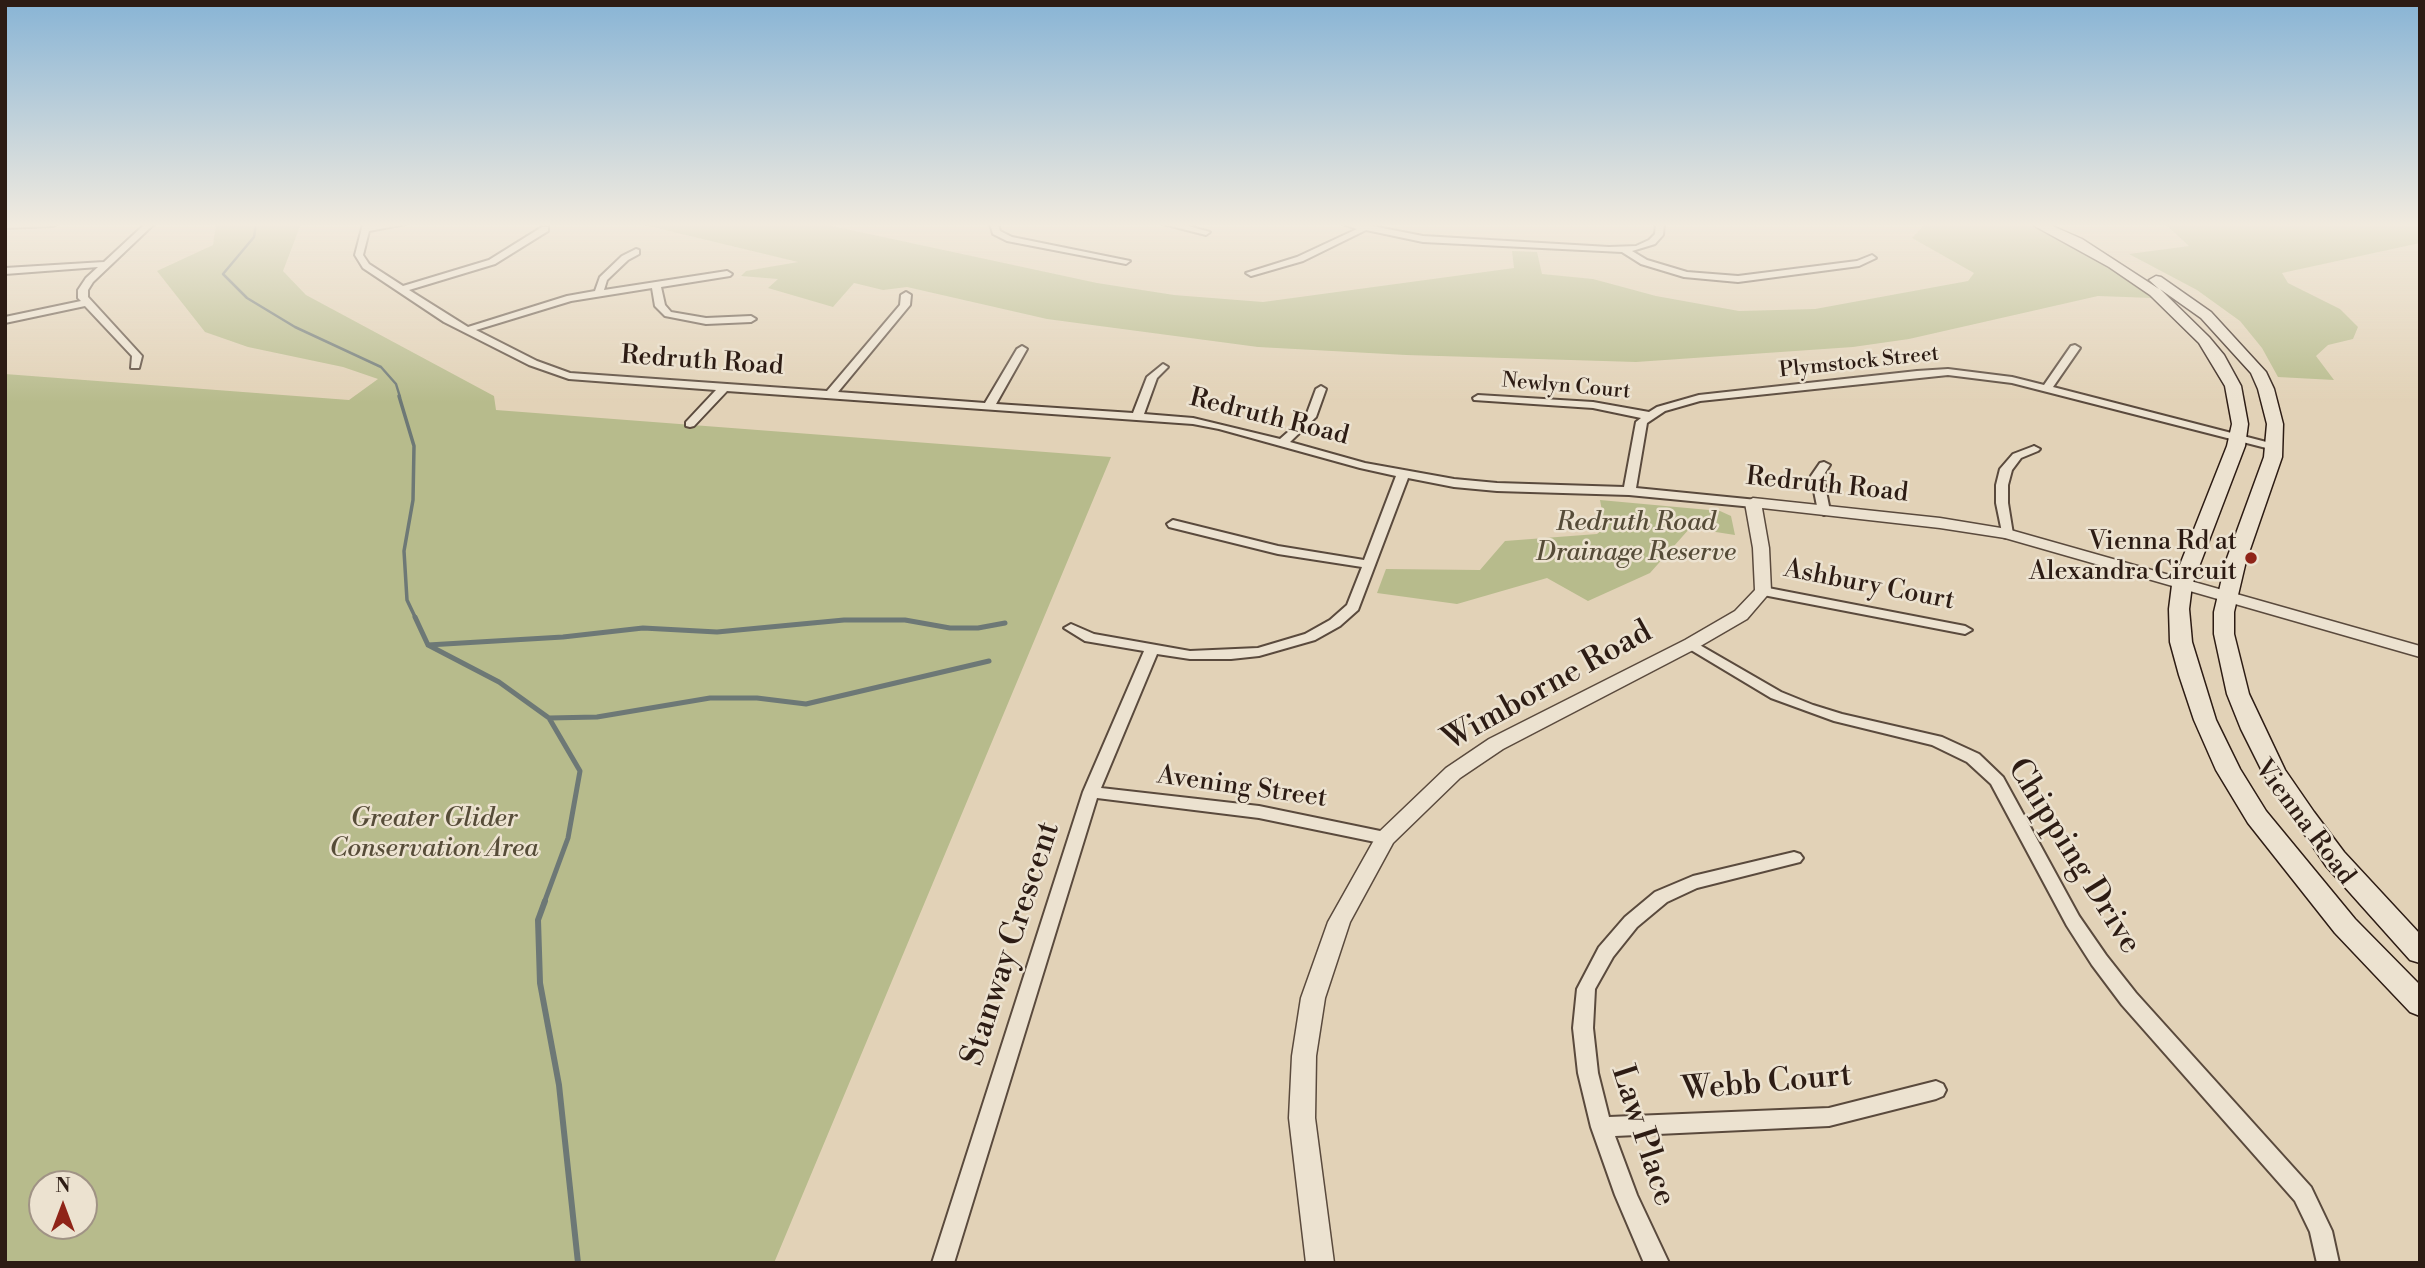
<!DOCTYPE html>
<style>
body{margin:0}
#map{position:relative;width:2425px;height:1268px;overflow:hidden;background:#e2d2b7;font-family:"Libre Bodoni",serif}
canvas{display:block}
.frame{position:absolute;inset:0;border:7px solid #2d1c14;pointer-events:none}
.north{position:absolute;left:28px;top:1170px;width:70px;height:70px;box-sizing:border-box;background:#ece2d0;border:2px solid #a09385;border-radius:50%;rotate:0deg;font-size:19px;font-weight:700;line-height:28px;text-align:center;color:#2d1c14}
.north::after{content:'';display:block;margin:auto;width:24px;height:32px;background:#8f2418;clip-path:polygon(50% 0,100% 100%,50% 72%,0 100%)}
</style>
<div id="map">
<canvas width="2425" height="1268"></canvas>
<div class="frame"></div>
<div class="north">N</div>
</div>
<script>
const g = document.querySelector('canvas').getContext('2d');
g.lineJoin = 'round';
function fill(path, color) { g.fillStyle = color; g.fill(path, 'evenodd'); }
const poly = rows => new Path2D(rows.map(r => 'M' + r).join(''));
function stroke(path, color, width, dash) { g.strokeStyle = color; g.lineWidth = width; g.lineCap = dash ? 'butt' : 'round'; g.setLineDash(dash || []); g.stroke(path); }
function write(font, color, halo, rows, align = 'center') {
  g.font = font + ' "Libre Bodoni",serif'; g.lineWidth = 5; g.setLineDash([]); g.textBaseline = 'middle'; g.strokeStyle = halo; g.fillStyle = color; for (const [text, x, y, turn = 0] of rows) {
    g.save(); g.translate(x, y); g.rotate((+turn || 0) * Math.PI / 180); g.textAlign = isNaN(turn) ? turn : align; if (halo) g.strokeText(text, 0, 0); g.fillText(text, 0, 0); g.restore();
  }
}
const green = poly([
 [216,224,301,224,283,271,306,295,494,396,496,410,1111,457,774,1263,5,1263,5,374,349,400,378,379,343,367,248,347,205,332,157,271,213,245],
 [42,1184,84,1184,84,1226,42,1226],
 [640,224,823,224,1097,283,1174,295,1263,302,1514,268,1512,251,1537,252,1542,274,1593,279,1656,296,1739,311,1815,309,1968,281,1974,273,1912,238,1925,224,2027,224,2086,252,2152,298,2098,296,1909,339,1853,347,1636,362,1406,355,1258,347,1047,319,907,287,883,290,854,283,833,307,768,288,778,279,741,276,746,271,798,262],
 [2165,224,2420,224,2420,243,2282,273,2288,283,2340,309,2358,327,2353,339,2328,345,2316,356,2334,380,2278,377,2262,348,2240,321,2197,290,2129,254,2189,246],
 [1600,500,1720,511,1731,516,1735,535,1690,528,1650,573,1588,601,1547,578,1457,604,1377,593,1386,569,1480,570,1505,541,1597,534,1605,527]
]);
const streamFar3 = poly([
 [256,224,254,237,223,274,247,298,295,327,381,367,396,384,400,397]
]);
const streamFar2 = poly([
 [399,396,414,446,413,500,404,551,407,600,416,619]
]);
const streamFar1 = poly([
 [415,617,428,645,499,682,549,718,580,771,568,838,544,903],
 [428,645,563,637,643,628,717,632,844,620,905,620,950,628,978,628,1005,623],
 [549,718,597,717,710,698,757,698,806,704,989,661]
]);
const stream = poly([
 [545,901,538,920,540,983,559,1085,578,1263]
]);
const minor = poly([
 [5,224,57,224,53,226,5,228,5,224],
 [145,224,154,224,93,282,88,290,88,297,142,356,139,368,131,368,132,356,85,306,5,323,5,317,81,301,78,298,78,290,86,278,98,267,5,274,5,268,104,262,145,224],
 [363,224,406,224,369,231,363,255,369,264,403,286,489,260,542,227,548,227,548,231,495,264,409,290,468,327,567,296,595,291,600,277,622,256,636,249,639,250,639,254,628,260,607,280,604,290,727,271,732,274,730,276,661,287,665,305,671,312,706,318,751,316,756,319,751,322,706,324,665,316,655,306,652,288,571,301,476,330,537,361,570,373,827,391,900,305,901,295,906,292,911,295,910,305,838,392,985,403,1017,349,1022,346,1027,349,996,404,1133,413,1147,377,1163,364,1168,367,1157,378,1144,414,1193,418,1280,439,1306,416,1316,389,1321,386,1326,389,1316,417,1290,442,1365,463,1454,479,1497,483,1624,487,1636,422,1641,418,1593,408,1474,400,1473,398,1478,395,1593,402,1649,412,1657,407,1699,395,1917,371,1948,369,2012,377,2044,385,2071,346,2075,345,2080,348,2053,387,2278,445,2280,447,2274,450,2012,383,1948,375,1700,401,1665,411,1647,423,1636,488,1757,500,1759,503,1757,506,1753,507,1629,495,1497,491,1454,487,1408,478,1358,610,1340,626,1315,640,1259,656,1231,659,1190,659,1157,654,1101,788,1259,806,1385,832,1391,834,1393,838,1391,842,1385,844,1259,818,1097,798,954,1263,932,1263,1083,792,1144,651,1085,641,1064,628,1071,624,1094,634,1190,651,1258,648,1305,634,1330,620,1347,605,1362,567,1278,554,1169,527,1167,524,1173,520,1278,546,1364,560,1396,476,1360,468,1219,429,1193,424,727,391,694,426,690,427,686,426,686,422,716,390,569,379,529,365,444,322,363,268,355,255,363,224],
 [990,224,998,224,1000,231,1012,237,1130,261,1126,264,1007,241,993,234,990,224],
 [1163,224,1181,224,1210,232,1206,235,1163,224],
 [1343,224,1362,224,1423,236,1609,247,1636,246,1649,240,1655,234,1656,224,1664,224,1663,235,1655,244,1632,251,1647,260,1687,272,1738,276,1857,261,1872,255,1876,258,1859,266,1738,282,1684,277,1641,264,1622,252,1423,242,1366,230,1303,261,1251,276,1246,273,1297,257,1357,229,1343,224],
 [2034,446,2040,449,2038,451,2021,458,2012,470,2008,485,2008,503,2013,534,2007,538,2003,537,1996,503,1996,485,2000,469,2013,454,2034,446],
 [1824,462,1830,465,1823,476,1830,511,1824,515,1818,511,1811,476,1820,463,1824,462],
 [1763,587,1965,626,1972,630,1965,634,1758,594,1756,591,1763,587],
 [1691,640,1781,692,1813,705,1842,714,1942,737,1979,754,2003,777,2079,916,2106,955,2136,993,2311,1187,2332,1231,2339,1263,2317,1263,2310,1232,2295,1201,2122,1005,2092,965,2067,926,1991,784,1967,762,1932,745,1834,721,1771,698,1686,647,1684,644,1686,641,1691,640],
 [1794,852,1800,854,1803,858,1800,862,1697,888,1667,902,1637,927,1613,957,1595,989,1593,1028,1598,1073,1609,1117,1829,1108,1936,1081,1943,1084,1946,1090,1943,1096,1936,1099,1829,1126,1615,1136,1637,1195,1669,1263,1644,1263,1615,1195,1591,1127,1578,1073,1573,1028,1577,989,1599,947,1625,917,1655,892,1693,876,1794,852]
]);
const tertiary = poly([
 [1753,498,1940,518,2007,529,2420,646,2420,657,2005,538,1940,528,1762,508,1769,548,1771,591,1747,619,1697,648,1503,749,1460,778,1393,843,1350,922,1325,998,1316,1056,1315,1118,1334,1263,1306,1263,1289,1118,1292,1056,1301,998,1328,922,1378,833,1446,768,1489,739,1685,640,1735,611,1755,590,1753,548,1745,503,1753,498]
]);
const secondary = poly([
 [2031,224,2048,224,2082,239,2159,289,2149,280,2156,276,2161,277,2211,312,2266,372,2274,389,2283,424,2282,457,2246,561,2234,612,2234,634,2249,694,2285,770,2314,812,2344,852,2420,934,2420,963,2410,960,2326,866,2263,773,2241,729,2227,694,2214,634,2214,612,2226,561,2264,457,2267,424,2258,389,2251,373,2201,318,2160,289,2209,337,2224,355,2241,386,2248,424,2245,446,2192,585,2189,609,2192,642,2216,720,2240,769,2266,811,2355,919,2420,985,2420,1016,2410,1012,2335,933,2248,823,2216,770,2194,720,2179,675,2170,642,2169,609,2172,585,2227,446,2232,424,2225,386,2199,343,2150,295,2109,267,2031,224]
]);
const markers = [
 [2251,558,7,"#8f2418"]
];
const farStreetnames = [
 ["Plymstock Street",1859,363,-6],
 ["Newlyn Court",1566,387,5]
];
const streetNames = [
 ["Redruth Road",702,362,4],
 ["Redruth Road",1269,418,14],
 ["Redruth Road",1827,486,6],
 ["Ashbury Court",1869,586,11],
 ["Avening Street",1242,788,8],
 ["Vienna Road",2304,823,53]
];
const parkNames = [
 ["Redruth Road",1636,524],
 ["Drainage Reserve",1636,554],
 ["Greater Glider",434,820],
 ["Conservation Area",434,850]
];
const poiNames = [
 ["Vienna Rd at",2237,543],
 ["Alexandra Circuit",2237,573]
];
const nearStreetnames = [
 ["Wimborne Road",1548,687,-29],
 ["Chipping Drive",2073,857,58],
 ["Stanway Crescent",1012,944,-72],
 ["Webb Court",1767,1084,-5],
 ["Law Place",1642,1136,72]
];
fill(green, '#b7bb8c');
stroke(streamFar3, '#6d7876', 2.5);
stroke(streamFar2, '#6d7876', 3.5);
stroke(streamFar1, '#6d7876', 5);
stroke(stream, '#6d7876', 6);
stroke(minor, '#5a4a3d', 4);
stroke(tertiary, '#5a4a3d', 3);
stroke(secondary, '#2d1c14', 3);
fill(minor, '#ece2d0');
fill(tertiary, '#ece2d0');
fill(secondary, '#ece2d0');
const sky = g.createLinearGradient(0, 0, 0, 402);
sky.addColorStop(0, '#88b4d5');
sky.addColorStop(0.56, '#f2ebdf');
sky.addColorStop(1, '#f2ebdf00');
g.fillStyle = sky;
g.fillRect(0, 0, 2425, 402);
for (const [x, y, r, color] of markers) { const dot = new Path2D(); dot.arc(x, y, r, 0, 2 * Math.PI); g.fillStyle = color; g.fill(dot); stroke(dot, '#ece2d0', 2.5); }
write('21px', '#2d1c14', '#ece2d0', farStreetnames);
write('26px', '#2d1c14', '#ece2d0', streetNames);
write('italic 26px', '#564c38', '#ece2d0', parkNames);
write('26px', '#2d1c14', '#ece2d0', poiNames, 'right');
write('32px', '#2d1c14', '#ece2d0', nearStreetnames);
</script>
